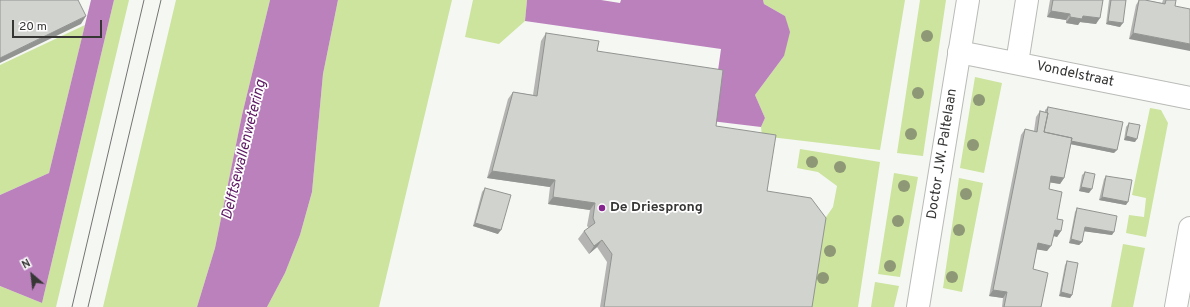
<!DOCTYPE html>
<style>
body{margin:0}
#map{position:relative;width:1190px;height:307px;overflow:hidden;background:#f5f7f3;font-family:Overpass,sans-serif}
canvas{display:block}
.north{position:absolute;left:12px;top:255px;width:40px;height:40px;-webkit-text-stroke:3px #fff;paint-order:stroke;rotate:332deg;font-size:11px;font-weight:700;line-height:16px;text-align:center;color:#363735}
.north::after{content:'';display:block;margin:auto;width:14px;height:18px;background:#363735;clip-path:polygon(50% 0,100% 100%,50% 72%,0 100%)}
.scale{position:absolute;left:12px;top:20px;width:90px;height:18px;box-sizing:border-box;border:2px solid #363735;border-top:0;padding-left:5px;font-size:12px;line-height:14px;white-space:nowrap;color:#363735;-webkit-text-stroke:3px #fff;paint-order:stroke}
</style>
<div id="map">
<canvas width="1190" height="307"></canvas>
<div class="north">N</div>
<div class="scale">20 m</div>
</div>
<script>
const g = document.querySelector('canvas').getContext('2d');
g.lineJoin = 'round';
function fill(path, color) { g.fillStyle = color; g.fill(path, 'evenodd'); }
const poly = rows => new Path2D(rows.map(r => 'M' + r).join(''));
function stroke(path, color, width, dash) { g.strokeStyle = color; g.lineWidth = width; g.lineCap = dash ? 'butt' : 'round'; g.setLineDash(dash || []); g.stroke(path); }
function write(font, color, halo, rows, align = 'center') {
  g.font = font + ' Overpass,sans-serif'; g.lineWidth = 3.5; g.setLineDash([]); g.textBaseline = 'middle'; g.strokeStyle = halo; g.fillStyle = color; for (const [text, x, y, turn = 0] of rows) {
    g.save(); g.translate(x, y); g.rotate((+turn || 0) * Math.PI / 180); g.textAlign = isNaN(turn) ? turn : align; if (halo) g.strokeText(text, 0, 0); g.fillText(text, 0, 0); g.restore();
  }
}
const green = poly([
 [114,0,129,0,56,307,0,307,0,286,42,303],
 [176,0,270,0,242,115,215,248,197,307,103,307],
 [338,0,452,0,379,307,267,307,285,273,300,235,312,192,323,74],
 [473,0,527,0,525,21,499,44,465,37],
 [763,0,905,0,880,150,762,136,761,127,765,118,755,95,784,56,785,16,764,4],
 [920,0,946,0,923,156,897,153],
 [85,25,49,173,0,195,0,65],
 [975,77,1002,83,984,173,960,168],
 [1150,108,1161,110,1168,123,1146,237,1126,233,1129,215,1144,217,1146,198,1132,195],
 [800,149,880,162,858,307,809,307,822,223,833,207,837,186,818,172,797,168],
 [894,173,918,177,900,277,878,274],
 [959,178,983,183,962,292,943,288],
 [1123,244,1145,248,1133,307,1111,307],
 [875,282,899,286,894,307,871,307]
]);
const water = poly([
 [91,0,114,0,42,303,0,286,0,195,49,173],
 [270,0,338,0,323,74,312,192,300,235,285,273,267,307,197,307,215,248,242,115],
 [527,0,601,0,620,3,621,0,763,0,764,4,785,16,790,32,784,56,755,95,765,118,761,127,711,121,721,49,525,21]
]);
const minor = poly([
 [959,52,1190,98],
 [1017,63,1027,0],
 [1176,307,1190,228]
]);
const tertiary = poly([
 [918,307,968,0]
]);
const tram = poly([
 [72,307,144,0],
 [88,307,161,0]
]);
const trees = [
 [927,36],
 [918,93],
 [979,100],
 [911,134],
 [973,145],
 [812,162],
 [840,167],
 [904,186],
 [966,194],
 [898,221],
 [959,230],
 [830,251],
 [890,266],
 [952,277],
 [823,278]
];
const wall = poly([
 [1050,0,1103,0,1096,24,1080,22,1078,25,1066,23,1066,20,1047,17],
 [1109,0,1126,0,1120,27,1106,24],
 [1139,0,1145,0,1162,3,1163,0,1176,0,1129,39,1136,5],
 [546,33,597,51,716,126,767,191,812,307,600,307,607,262,597,247,589,254,578,239,584,231,589,228,587,226,590,210,548,204,550,187,487,178,508,99,513,92,533,95,541,41],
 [1048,107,1114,153,1071,144,1064,178,1060,184,1050,182,1049,189,1061,231,1057,237,1053,236,1047,251,1037,249,1033,269,1041,307,1002,307,1003,298,989,296,1021,135,1025,129,1034,131,1036,117,1040,111,1045,112,1045,110],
 [1129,123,1135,142,1124,140,1126,127],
 [1085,172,1089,193,1079,191,1082,175],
 [1106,176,1126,205,1099,200,1104,179],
 [485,188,498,234,473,226,482,192],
 [1077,208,1112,235,1084,231,1082,242,1079,245,1069,243,1075,212],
 [1067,261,1072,295,1070,298,1059,296,1065,265]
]);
const shadedWall = poly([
 [1051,11,1070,14,1066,20,1047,17],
 [86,16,81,24,0,63,0,58],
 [1083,16,1100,18,1096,24,1080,22,1078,25,1066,23,1070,17],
 [1108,21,1123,23,1120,27,1106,24],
 [1133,33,1190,44,1190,51,1129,39],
 [1042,135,1117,150,1114,153,1040,138],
 [1126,136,1137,139,1135,142,1124,140],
 [492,171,555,180,550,187,487,178],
 [1051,176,1064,178,1060,184,1047,182],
 [1081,187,1092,189,1089,193,1079,191],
 [553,197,595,203,590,210,548,204],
 [1102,197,1128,202,1126,205,1099,200],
 [475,223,501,230,498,234,473,226],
 [1085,227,1114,232,1112,235,1082,231],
 [1055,230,1061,231,1057,237,1051,235],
 [1071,239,1082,242,1079,245,1069,243],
 [602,240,597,247,589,254,594,246],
 [1038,243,1051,246,1047,251,1034,249],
 [993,290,1007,292,1003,298,989,296],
 [1061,292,1072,295,1070,298,1059,296]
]);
const building = poly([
 [0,0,78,0,86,16,0,58,0,0],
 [1053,0,1103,0,1100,18,1083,16,1082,19,1070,17,1070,14,1051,11,1053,0],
 [1111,0,1126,0,1123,23,1108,21,1111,0],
 [1139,0,1145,0,1165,4,1166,0,1176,0,1175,6,1190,9,1190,44,1133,33,1139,0],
 [546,33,599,41,597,51,723,70,716,126,776,135,767,191,811,198,826,218,812,307,604,307,612,254,602,240,594,246,584,231,595,223,593,218,595,203,553,197,555,180,492,171,513,92,537,96,546,33],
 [1048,107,1123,122,1117,150,1071,141,1072,138,1044,132,1048,113,1047,112,1048,107],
 [1040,111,1048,113,1044,132,1072,138,1064,178,1051,176,1049,189,1062,192,1057,219,1063,220,1061,231,1055,230,1051,246,1038,243,1033,269,1048,273,1041,307,1004,307,1007,292,993,290,1025,129,1037,132,1040,111],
 [1129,123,1140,125,1137,139,1126,136,1129,123],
 [1085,172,1095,174,1092,189,1081,187,1085,172],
 [1106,176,1132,180,1128,202,1102,197,1106,176],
 [485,188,511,195,501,230,475,223,485,188],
 [1077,208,1117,216,1114,232,1085,227,1082,242,1071,239,1077,208],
 [1067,261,1078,263,1072,295,1061,292,1067,261]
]);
const markers = [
 [602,208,4,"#87258e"]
];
const streetNames = [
 ["Vondelstraat",1075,75,12],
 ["Doctor J.W. Paltelaan",943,154,-81]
];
const poiNames = [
 ["De Driesprong",610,208]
];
const waterNames = [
 ["Delftsewallenwetering",245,150,-76]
];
fill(green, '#cce49d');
fill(water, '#ba81bd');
stroke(minor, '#b9bbb7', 24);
stroke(tertiary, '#b9bbb7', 24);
stroke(minor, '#fff', 22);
stroke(tertiary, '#fff', 22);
stroke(tram, '#737472', 1);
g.fillStyle = '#8e9877';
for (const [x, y] of trees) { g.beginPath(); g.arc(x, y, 6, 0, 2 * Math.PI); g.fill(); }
fill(wall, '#b4b5b2');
fill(shadedWall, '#929491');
fill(building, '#d1d3cf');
stroke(building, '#929491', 1);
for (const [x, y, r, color] of markers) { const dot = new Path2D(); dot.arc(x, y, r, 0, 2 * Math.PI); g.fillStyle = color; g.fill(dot); stroke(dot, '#fff', 1.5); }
write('14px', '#363735', '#fff', streetNames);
write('bold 14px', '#363735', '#fff', poiNames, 'left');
write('italic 15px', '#5d1862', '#fff', waterNames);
</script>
